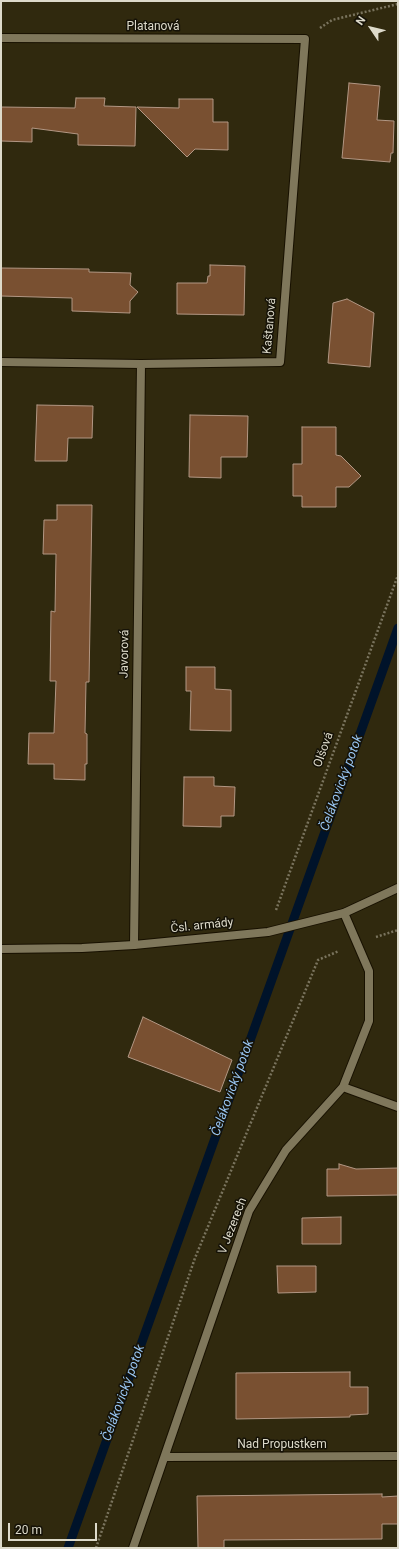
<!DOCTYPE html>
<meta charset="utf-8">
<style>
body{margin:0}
#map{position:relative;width:399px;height:1549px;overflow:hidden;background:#30290e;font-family:Roboto,sans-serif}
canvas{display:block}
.frame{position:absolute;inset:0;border:2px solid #dddaca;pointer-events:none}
.north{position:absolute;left:351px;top:8px;width:40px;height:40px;-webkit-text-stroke:3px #151207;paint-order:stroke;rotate:305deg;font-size:11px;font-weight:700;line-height:16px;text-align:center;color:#dddaca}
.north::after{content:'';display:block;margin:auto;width:14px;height:18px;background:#dddaca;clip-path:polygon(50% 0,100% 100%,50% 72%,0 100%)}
.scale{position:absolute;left:8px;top:1523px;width:89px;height:18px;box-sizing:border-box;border:2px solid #dddaca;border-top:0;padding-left:5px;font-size:12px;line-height:14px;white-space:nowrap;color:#dddaca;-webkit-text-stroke:3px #151207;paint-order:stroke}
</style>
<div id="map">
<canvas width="399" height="1549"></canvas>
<div class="frame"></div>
<div class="north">N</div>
<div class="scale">20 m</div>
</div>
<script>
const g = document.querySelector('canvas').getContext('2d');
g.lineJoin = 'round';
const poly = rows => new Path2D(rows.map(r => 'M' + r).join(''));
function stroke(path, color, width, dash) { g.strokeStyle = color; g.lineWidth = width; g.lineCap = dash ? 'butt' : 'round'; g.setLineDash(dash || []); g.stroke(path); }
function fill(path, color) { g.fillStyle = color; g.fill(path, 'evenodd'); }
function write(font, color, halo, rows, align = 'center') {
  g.font = font + ' Roboto,sans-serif'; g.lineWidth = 3; g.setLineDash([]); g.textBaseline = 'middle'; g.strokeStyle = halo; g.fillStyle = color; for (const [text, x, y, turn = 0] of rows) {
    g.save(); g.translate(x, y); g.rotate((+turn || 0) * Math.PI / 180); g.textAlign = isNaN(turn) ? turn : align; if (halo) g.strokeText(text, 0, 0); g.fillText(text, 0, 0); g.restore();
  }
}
const stream = poly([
 [68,1548,398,628]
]);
const building = poly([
 [349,83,380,86,377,120,394,121,393,153,391,153,390,162,342,158,349,83],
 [76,98,105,98,104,106,136,107,135,146,78,145,78,134,32,128,32,142,1,141,1,107,75,108,76,98],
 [179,99,213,99,213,122,228,122,228,150,195,149,187,157,137,107,179,108,179,99],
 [210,265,245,266,244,315,177,314,177,283,207,283,208,276,210,276,210,265],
 [1,268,89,269,89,272,131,273,130,285,138,292,130,301,130,313,72,311,72,298,1,296,1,268],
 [347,299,374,313,370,367,328,363,333,303,347,299],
 [37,405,93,406,92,438,68,438,67,461,35,461,37,405],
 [190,415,248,416,247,457,221,457,221,478,189,477,190,415],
 [302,427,336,427,336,455,341,456,361,476,349,487,336,487,336,507,302,507,302,496,293,496,293,464,302,464,302,427],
 [57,505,92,505,89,682,86,682,85,733,87,734,87,764,85,764,85,780,54,779,54,764,28,764,29,733,54,733,56,681,50,681,51,611,55,612,56,554,43,554,44,520,57,520,57,505],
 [186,667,215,667,215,689,231,690,231,731,190,730,191,691,186,691,186,667],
 [184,777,214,777,214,786,235,787,234,816,221,816,221,827,183,826,184,777],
 [143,1017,232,1060,220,1092,128,1057,143,1017],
 [339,1164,356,1169,398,1168,398,1195,327,1196,327,1169,339,1169,339,1164],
 [341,1217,341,1244,302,1244,302,1218,341,1217],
 [277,1266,316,1266,316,1292,278,1293,277,1266],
 [350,1372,350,1387,368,1387,368,1414,350,1415,350,1417,236,1419,236,1373,350,1372],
 [382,1494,382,1497,398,1496,398,1524,382,1524,382,1539,224,1540,224,1548,198,1548,197,1496,382,1494]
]);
const path = poly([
 [320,28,332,20,398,4],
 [276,910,398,575],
 [376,937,398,930],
 [96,1548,195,1258,318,960,339,951]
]);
const minor = poly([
 [1,38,305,39,280,362,141,364,1,362],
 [134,945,141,364],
 [343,1087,398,1107],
 [165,1457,398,1456],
 [133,1548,249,1211,286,1150,343,1087,369,1021,369,971,344,913]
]);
const tertiary = poly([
 [1,949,82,948,134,945,268,932,344,913,398,888]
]);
const streetNames = [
 ["Platanová",153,27],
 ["Kaštanová",270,326,-85],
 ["Javorová",125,654,-89],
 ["Olšová",324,750,-70],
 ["Čsl. armády",202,926,-6],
 ["V Jezerech",233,1226,-69],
 ["Nad Propustkem",282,1445]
];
const waterNames = [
 ["Čelákovický potok",342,783,-70],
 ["Čelákovický potok",233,1088,-70],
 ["Čelákovický potok",124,1393,-70]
];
stroke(stream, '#00132a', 9);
fill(building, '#795031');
stroke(building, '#b29784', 1);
stroke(minor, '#181100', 10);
stroke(tertiary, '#181100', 10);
stroke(path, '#7a745e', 2.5, [2, 2]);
stroke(minor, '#7f775b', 8);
stroke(tertiary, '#7f775b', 8);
write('12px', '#dddaca', '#151207', streetNames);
write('italic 13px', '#99c6f3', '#151207', waterNames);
</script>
